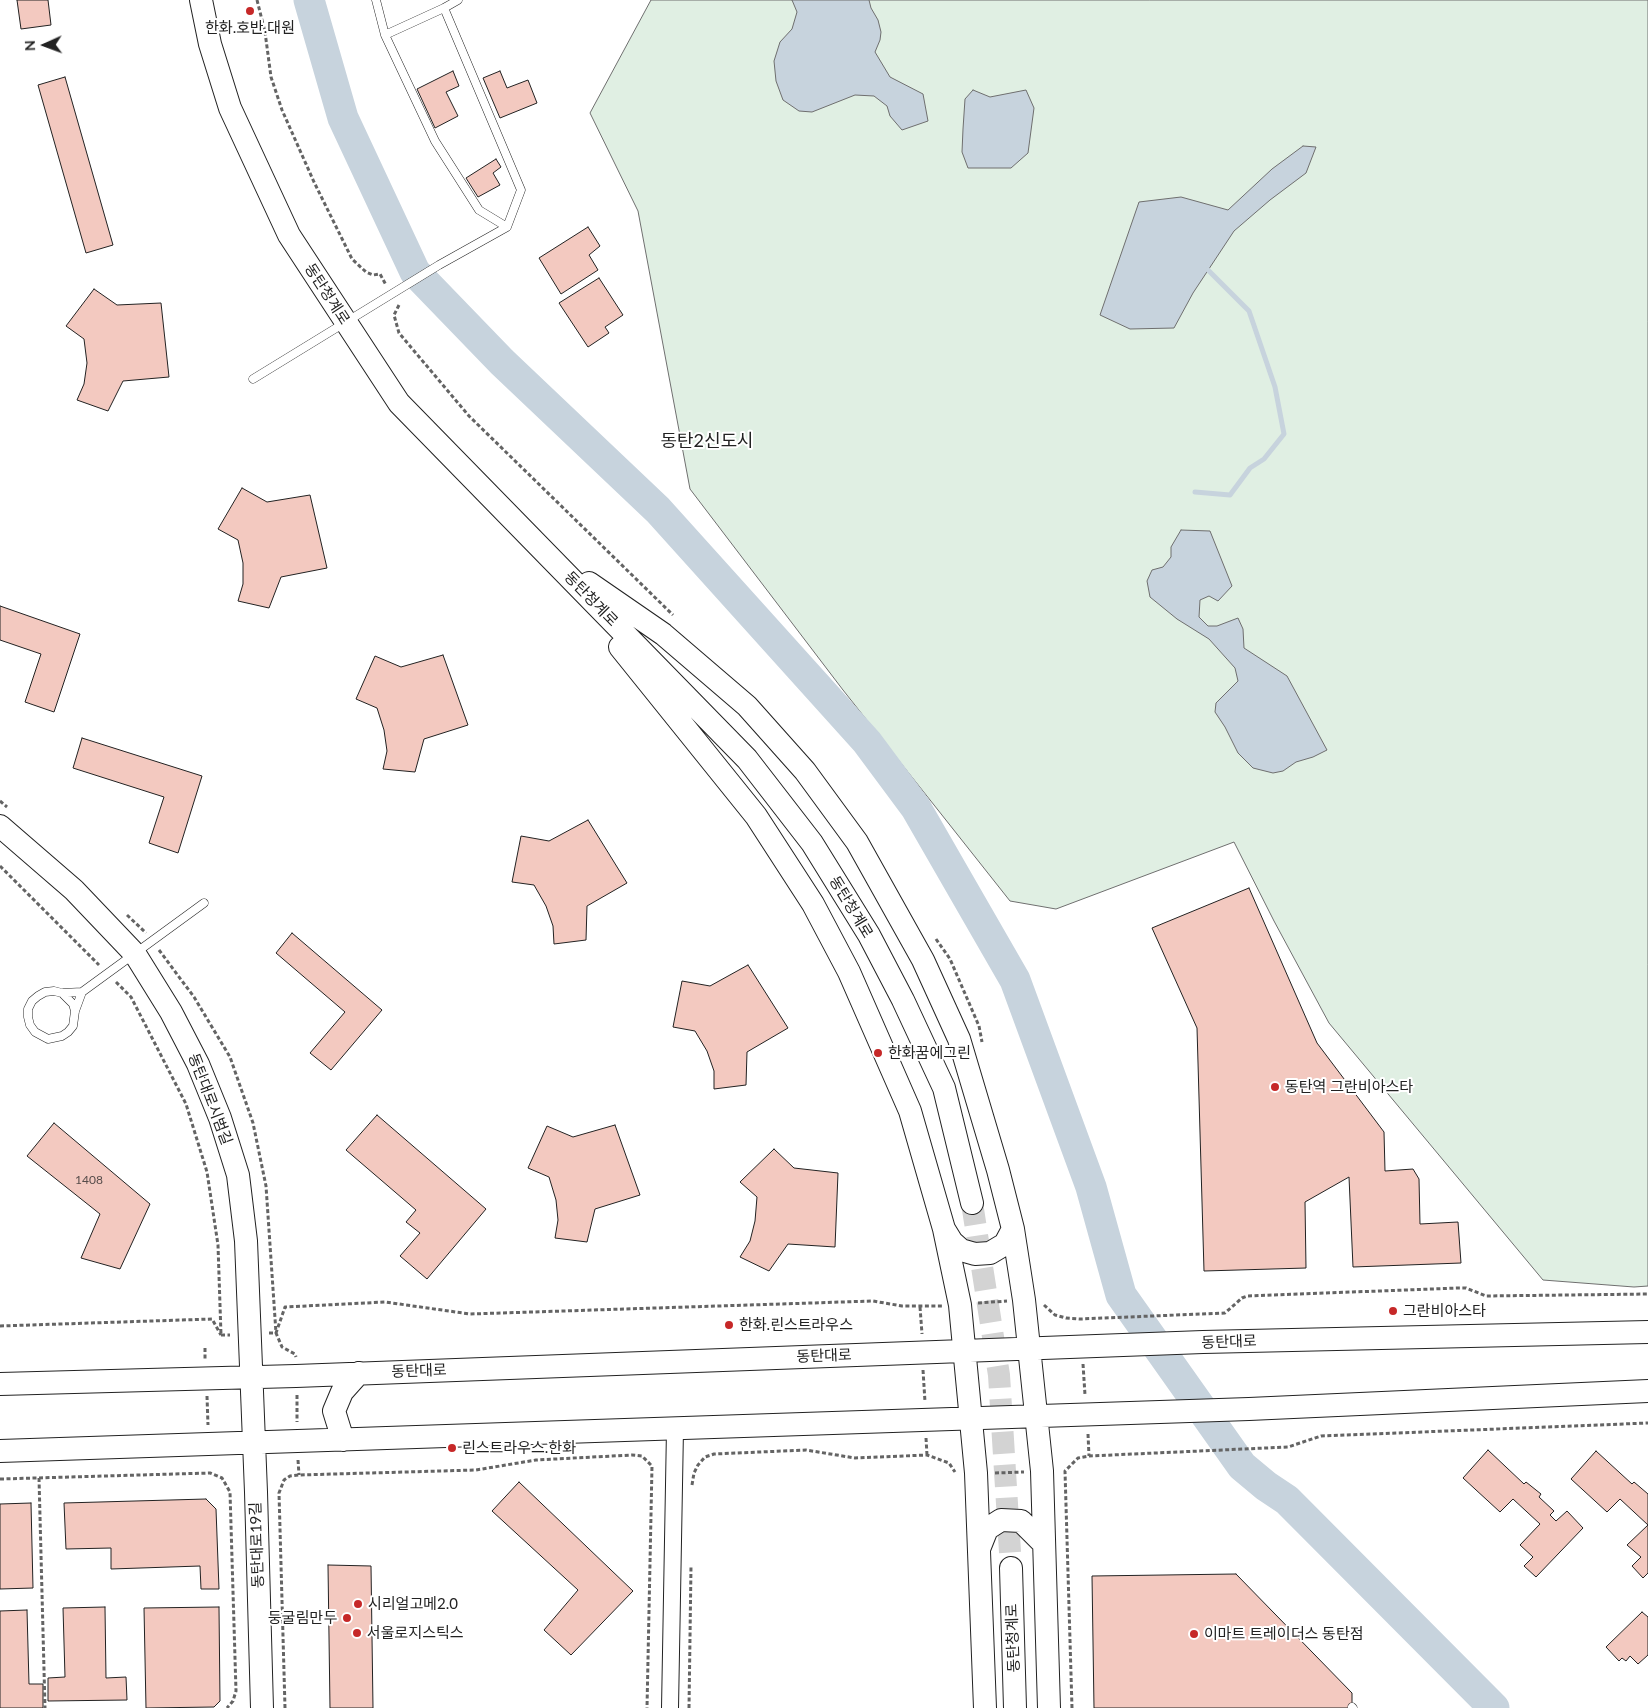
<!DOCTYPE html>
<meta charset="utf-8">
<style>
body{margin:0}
#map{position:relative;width:1648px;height:1708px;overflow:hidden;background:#fff;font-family:Lato,sans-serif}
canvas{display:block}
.north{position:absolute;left:20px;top:20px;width:50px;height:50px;-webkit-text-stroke:4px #fff;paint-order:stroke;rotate:268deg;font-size:14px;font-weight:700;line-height:20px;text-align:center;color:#222}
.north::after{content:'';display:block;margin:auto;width:18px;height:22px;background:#222;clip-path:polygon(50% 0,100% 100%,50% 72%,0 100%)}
</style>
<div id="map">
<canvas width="1648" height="1708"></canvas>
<div class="north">N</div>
</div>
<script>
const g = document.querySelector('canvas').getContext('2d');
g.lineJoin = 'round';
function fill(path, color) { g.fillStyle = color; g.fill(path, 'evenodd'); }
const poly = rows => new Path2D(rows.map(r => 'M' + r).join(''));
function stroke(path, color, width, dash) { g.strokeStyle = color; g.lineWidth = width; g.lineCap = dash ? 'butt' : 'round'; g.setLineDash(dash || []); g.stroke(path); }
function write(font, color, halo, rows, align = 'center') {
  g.font = font + ' Lato,"Noto Sans KR",sans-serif'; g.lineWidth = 4; g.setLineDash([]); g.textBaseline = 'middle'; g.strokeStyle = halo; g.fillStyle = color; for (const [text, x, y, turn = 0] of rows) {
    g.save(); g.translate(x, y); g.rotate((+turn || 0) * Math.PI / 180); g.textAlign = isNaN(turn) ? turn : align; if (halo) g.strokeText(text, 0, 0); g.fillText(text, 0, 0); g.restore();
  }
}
const green = poly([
 [651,0,1648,0,1648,1286,1634,1287,1543,1280,1329,1023,1274,921,1234,842,1056,909,1010,901,843,690,690,489,638,211,590,113,651,0]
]);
const water = poly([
 [792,0,869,0,871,8,878,20,881,32,880,40,875,52,890,77,923,94,928,121,902,130,890,116,887,106,874,96,855,95,812,112,799,111,783,100,776,81,774,61,780,42,792,29,797,12,792,0],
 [973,90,990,97,1026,90,1034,108,1028,153,1011,168,968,168,962,152,963,129,965,99,973,90],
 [1303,146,1316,147,1306,173,1270,200,1234,231,1193,293,1174,328,1130,329,1100,315,1139,202,1181,197,1228,210,1272,169,1303,146],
 [1181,530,1210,531,1232,586,1218,601,1209,596,1200,600,1199,617,1208,626,1217,626,1238,618,1243,629,1244,648,1287,676,1327,750,1313,757,1296,762,1283,771,1273,773,1253,768,1238,753,1225,727,1215,712,1216,703,1238,681,1235,668,1209,639,1177,619,1150,597,1147,581,1152,570,1163,567,1171,557,1171,547,1181,530]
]);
const stream = poly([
 [1195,492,1230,495,1250,468,1264,459,1284,434,1275,387,1249,311,1208,270]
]);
const river = poly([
 [309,0,343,118,415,272,502,362,658,510,867,742,916,808,1015,980,1091,1187,1121,1295,1242,1466,1266,1486,1287,1500,1494,1708]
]);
const building = poly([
 [17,0,48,0,51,25,21,29,17,0],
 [453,71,459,86,446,92,458,116,435,128,417,89,453,71],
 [500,71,507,88,528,80,537,103,500,118,483,78,500,71],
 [65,77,113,245,86,253,38,85,65,77],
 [496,159,501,167,493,173,500,185,478,197,466,178,496,159],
 [588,227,600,246,589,255,598,270,561,294,539,258,588,227],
 [599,278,623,315,605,327,609,333,588,347,559,303,599,278],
 [94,289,117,305,161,303,169,377,123,381,108,411,77,400,84,384,87,363,84,339,66,326,94,289],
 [242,488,267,502,310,495,327,568,281,577,269,608,238,601,243,584,243,563,238,540,218,529,242,488],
 [0,606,80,634,54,712,25,702,41,654,0,640,0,606],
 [443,655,468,725,424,739,415,772,383,769,387,751,384,730,377,708,356,699,375,656,401,667,443,655],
 [82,738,202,776,178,853,149,843,164,797,73,768,82,738],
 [588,820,627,883,587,906,586,940,554,944,553,926,546,906,534,885,512,882,521,836,549,841,588,820],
 [1249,888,1317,1043,1384,1132,1385,1171,1413,1169,1419,1179,1420,1224,1458,1222,1461,1263,1353,1267,1349,1177,1305,1202,1306,1268,1204,1271,1197,1028,1152,928,1249,888],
 [292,933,382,1010,331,1070,310,1053,345,1012,276,953,292,933],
 [748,965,788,1028,747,1052,746,1085,714,1089,714,1071,707,1051,695,1031,673,1027,682,981,710,986,748,965],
 [377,1115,486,1209,427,1279,400,1256,420,1233,406,1222,416,1210,346,1150,377,1115],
 [54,1123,150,1204,120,1269,81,1258,100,1214,27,1156,54,1123],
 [615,1125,640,1195,595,1209,587,1242,555,1238,558,1220,556,1200,549,1177,528,1168,547,1126,573,1137,615,1125],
 [774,1149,794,1168,838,1173,835,1247,788,1244,769,1271,740,1257,750,1241,755,1221,757,1197,740,1182,774,1149],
 [1488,1450,1524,1484,1526,1482,1541,1494,1539,1497,1554,1511,1550,1515,1556,1521,1567,1511,1583,1528,1536,1577,1524,1566,1533,1557,1520,1545,1540,1524,1513,1499,1500,1512,1463,1478,1488,1450],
 [1596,1451,1632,1484,1634,1482,1648,1494,1648,1573,1643,1578,1632,1566,1641,1557,1627,1545,1648,1525,1620,1499,1607,1512,1571,1479,1596,1451],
 [519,1482,633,1591,571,1655,544,1630,578,1590,492,1511,519,1482],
 [206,1499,216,1509,219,1589,201,1589,200,1566,111,1569,111,1548,66,1549,64,1503,206,1499],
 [31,1503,33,1588,0,1589,0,1504,31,1503],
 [328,1565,371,1566,373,1708,330,1708,328,1565],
 [1236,1574,1352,1693,1352,1708,1094,1708,1092,1576,1236,1574],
 [105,1607,106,1678,126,1677,127,1700,48,1701,48,1678,65,1677,63,1608,105,1607],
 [219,1607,220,1701,214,1707,146,1708,144,1608,219,1607],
 [27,1610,29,1684,43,1684,43,1708,0,1708,0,1611,27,1610],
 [1642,1612,1648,1617,1648,1655,1638,1664,1630,1656,1626,1661,1622,1658,1619,1661,1606,1647,1642,1612]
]);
const secondaryTunnel = poly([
 [972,1203,999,1375,1011,1568]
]);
const path = poly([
 [257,0,265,32,271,77,282,110,314,182,352,259,366,272,373,275,380,274,386,285],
 [399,305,394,315,399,333,469,416,673,615],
 [0,801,7,807],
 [0,866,99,965],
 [127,915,146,933],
 [936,939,950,959,979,1026,982,1042],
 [159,950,194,997,230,1057,253,1123,266,1186,276,1333,282,1347,295,1354,296,1357],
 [116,982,131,997,186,1104,207,1172,218,1245,221,1335],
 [978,1303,1007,1301],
 [1044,1305,1055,1315,1066,1318,1080,1319,1225,1313,1242,1298,1247,1296,1458,1288,1466,1288,1486,1296,1648,1294],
 [920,1307,922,1334],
 [0,1326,212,1319,221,1335],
 [269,1333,276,1333,285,1307,385,1302,470,1314,873,1301,902,1306,942,1306],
 [221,1335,230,1335],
 [205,1348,205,1360],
 [1083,1364,1085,1395],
 [923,1370,925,1402],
 [297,1395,297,1422],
 [207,1396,208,1425],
 [1088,1434,1089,1456],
 [926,1438,927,1455],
 [298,1460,299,1475],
 [995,1473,1024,1472],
 [39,1478,45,1708],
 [0,1479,210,1473,222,1478,230,1492,236,1691,233,1701,227,1708],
 [692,1485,694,1473,698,1465,705,1457,714,1454,806,1450,855,1458,927,1455,949,1463,955,1472],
 [285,1708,279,1493,284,1480,290,1476,299,1475,476,1470,536,1460,632,1455,642,1456,652,1466,647,1708],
 [689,1708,691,1566],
 [1072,1708,1065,1471,1078,1458,1089,1456,1288,1447,1321,1436,1648,1423]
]);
const lane = poly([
 [376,0,385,35,435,141,479,210,507,227],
 [385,35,444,8,458,0],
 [253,379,439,265,507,227,521,190,444,8],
 [82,992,75,1011,73,1026,68,1032,62,1036,48,1039,35,1032,30,1025,28,1017,28,1009,32,1001,38,996,45,992,54,991,62,993,82,992,204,903],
 [62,993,73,1004,75,1011],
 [1352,1707,1353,1708]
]);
const street = poly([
 [670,1708,675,1429]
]);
const secondary = poly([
 [201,0,210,44,230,108,289,235,399,403,747,759,812,843,869,935,903,1000,944,1088,972,1203],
 [589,583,663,634,747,706,805,771,857,842,923,960,959,1039,998,1170,1013,1229,1024,1300,1042,1471,1049,1708],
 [620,647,756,816,813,904,849,972,910,1111,944,1229,960,1305,976,1473,985,1708],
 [0,826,74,890,135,954,171,1012,198,1064,220,1118,238,1175,246,1241,256,1492,262,1708],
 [944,1229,952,1242,961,1250,975,1254,990,1253,1005,1244,1013,1229],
 [0,1384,296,1376,1203,1342,1648,1332],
 [343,1440,334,1411,342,1392,359,1373],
 [0,1451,1249,1409,1648,1391],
 [979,1549,987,1529,1001,1520,1021,1521,1044,1544],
 [1011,1568,1015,1708]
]);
const markers = [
 [250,11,5,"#c62828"],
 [878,1053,5,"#c62828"],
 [1275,1087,5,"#c62828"],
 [1393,1311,5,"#c62828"],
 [729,1325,5,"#c62828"],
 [452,1448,5,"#c62828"],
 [358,1604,5,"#c62828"],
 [347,1618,5,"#c62828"],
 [357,1633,5,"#c62828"],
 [1194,1634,5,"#c62828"]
];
const numberNames = [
 ["1408",89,1180]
];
const poiNames = [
 ["한화.호반.대원",250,28,"center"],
 ["한화꿈에그린",888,1053],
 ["동탄역 그란비아스타",1285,1087],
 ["그란비아스타",1403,1311],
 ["한화.린스트라우스",739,1325],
 ["린스트라우스.한화",462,1448],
 ["시리얼고메2.0",368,1604],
 ["둥굴림만두",337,1618,"right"],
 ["서울로지스틱스",367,1633],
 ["이마트 트레이더스 동탄점",1204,1634]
];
const streetNames = [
 ["동탄청계로",327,294,57],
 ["동탄청계로",591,599,46],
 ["동탄청계로",851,907,59],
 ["동탄대로시범길",210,1099,69],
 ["동탄대로",1229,1342,-2],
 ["동탄대로",824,1356,-2],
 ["동탄대로",419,1371,-2],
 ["동탄대로19길",257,1545,-92],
 ["동탄청계로",1013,1638,-92]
];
const quarterNames = [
 ["동탄2신도시",707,441]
];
fill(green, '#e0efe3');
stroke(green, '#6f6f6f', 1);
fill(water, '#c7d3dd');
stroke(water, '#6f6f6f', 1);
stroke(stream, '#c7d3dd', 5);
stroke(river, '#c7d3dd', 31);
fill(building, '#f3c9c0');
stroke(building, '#222', 1);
stroke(secondaryTunnel, '#d3d3d3', 22, [22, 11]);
stroke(lane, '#222', 9);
stroke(street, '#222', 18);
stroke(secondary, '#222', 24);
stroke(path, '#646464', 3, [4, 2.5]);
stroke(lane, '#fff', 8);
stroke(street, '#fff', 16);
stroke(secondary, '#fff', 22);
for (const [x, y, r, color] of markers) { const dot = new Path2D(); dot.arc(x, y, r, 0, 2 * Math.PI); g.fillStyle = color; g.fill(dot); stroke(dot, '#fff', 2); }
write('12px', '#564c4a', null, numberNames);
write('15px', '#222', '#fff', poiNames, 'left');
write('15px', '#222', '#fff', streetNames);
write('18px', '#222', '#fff', quarterNames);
</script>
